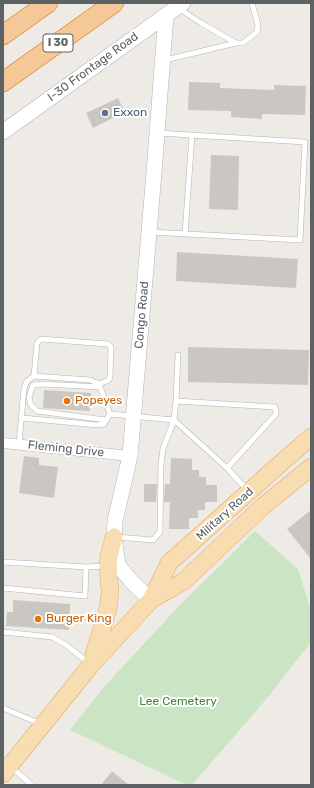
<!DOCTYPE html>
<style>
body{margin:0}
#map{position:relative;width:314px;height:788px;overflow:hidden;background:#eeebe6;font-family:Rubik,sans-serif}
canvas{display:block}
.frame{position:absolute;inset:0;border:4px solid #5d6265;pointer-events:none}
</style>
<div id="map">
<canvas width="314" height="788"></canvas>
<div class="frame"></div>
</div>
<script>
const g = document.querySelector('canvas').getContext('2d');
g.lineJoin = 'round';
function fill(path, color) { g.fillStyle = color; g.fill(path, 'evenodd'); }
const poly = rows => new Path2D(rows.map(r => 'M' + r).join(''));
function stroke(path, color, width, dash) { g.strokeStyle = color; g.lineWidth = width; g.lineCap = dash ? 'butt' : 'round'; g.setLineDash(dash || []); g.stroke(path); }
function write(font, color, halo, rows, align = 'center') {
  g.font = font + ' Rubik,sans-serif'; g.lineWidth = 4; g.setLineDash([]); g.textBaseline = 'middle'; g.strokeStyle = halo; g.fillStyle = color; for (const [text, x, y, turn = 0] of rows) {
    g.save(); g.translate(x, y); g.rotate((+turn || 0) * Math.PI / 180); g.textAlign = isNaN(turn) ? turn : align; if (halo) g.strokeText(text, 0, 0); g.fillText(text, 0, 0); g.restore();
  }
}
const green = poly([
 [255,531,298,569,311,611,311,642,268,697,192,785,187,785,70,730,103,688,178,607]
]);
const building = poly([
 [189,82,220,83,220,88,274,90,274,85,306,86,305,115,262,114,262,119,231,117,231,111,188,110],
 [118,98,125,112,93,128,86,113],
 [211,155,239,156,238,210,209,209],
 [177,252,298,259,296,288,176,281],
 [188,347,309,350,308,385,188,382],
 [44,390,91,393,90,411,43,408],
 [24,456,39,458,39,465,58,467,54,498,19,493],
 [171,458,192,459,192,470,199,470,199,477,206,477,206,485,217,485,217,502,205,502,205,510,198,510,198,518,189,518,189,529,169,529,170,502,164,502,165,484,170,484],
 [144,484,157,484,156,502,144,502],
 [311,510,311,559,287,529],
 [13,600,70,604,69,630,6,626,7,612,13,612],
 [112,771,129,785,101,785]
]);
const lane = poly([
 [180,9,201,23,236,43,243,43,257,32,258,25,252,3],
 [165,60,236,43],
 [150,232,300,240,305,142,158,133],
 [185,234,192,135],
 [34,376,37,343,41,339,108,344,111,347,110,376,109,380,99,384],
 [100,387,42,384,33,385,29,397,31,405,37,411,106,420],
 [176,401,178,355],
 [110,414,174,420,227,468,247,490],
 [19,444,24,389,27,381,34,376,90,380,99,384,110,414,104,424,98,425,22,418],
 [117,537,153,540,160,532,161,463,163,449,174,420,176,401,275,407,276,414,227,468],
 [3,562,86,567,105,566],
 [3,588,85,596,86,567],
 [3,632,52,637,66,645,89,663],
 [3,708,41,724],
 [12,768,32,785]
]);
const street = poly([
 [3,443,130,456]
]);
const secondary = poly([
 [3,132,183,3],
 [151,600,132,582,118,565,114,537,115,521,130,456,154,173,166,15]
]);
const primary = poly([
 [151,600,169,563,290,455,311,437],
 [92,661,108,609,110,592,108,566,109,556,114,537],
 [3,774,91,665,151,600,184,581,262,507,311,467]
]);
const highway = poly([
 [3,35,48,3],
 [3,82,114,3]
]);
const markers = [
 [105,113,4,"#5c6f8a"],
 [67,401,4,"#e8710a"],
 [38,619,4,"#e8710a"]
];
const shields = [
 [58,43,30]
];
const shieldNames = [
 ["I 30",58,43]
];
const streetNames = [
 ["I-30 Frontage Road",93,67,-36],
 ["Congo Road",142,315,-85],
 ["Fleming Drive",66,449,6],
 ["Military Road",225,514,-42]
];
const serviceNames = [
 ["Exxon",113,113]
];
const foodNames = [
 ["Popeyes",75,401],
 ["Burger King",46,619]
];
const parkNames = [
 ["Lee Cemetery",178,702]
];
fill(green, '#cbe4c4');
fill(building, '#cac6c2');
stroke(lane, '#b1b4b7', 6);
stroke(street, '#b1b4b7', 11);
stroke(secondary, '#b0b4b7', 16);
stroke(primary, '#e6a767', 18);
stroke(highway, '#e17513', 20);
stroke(lane, '#fff', 5);
stroke(street, '#fff', 10);
stroke(secondary, '#fff', 15);
stroke(primary, '#f8ddb1', 17);
stroke(highway, '#f4c997', 19);
for (const [x, y, r, color] of markers) { const dot = new Path2D(); dot.arc(x, y, r, 0, 2 * Math.PI); g.fillStyle = color; g.fill(dot); stroke(dot, '#fff', 1.5); }
for (const [x, y, w] of shields) { const box = new Path2D(); box.roundRect(x - w / 2, y - 9, w, 18, 3); g.fillStyle = '#fff'; g.fill(box); stroke(box, '#5d6265', 1); }
write('bold 11px', '#5d6265', null, shieldNames);
write('12px', '#5d6265', '#fff', streetNames);
write('12px', '#4e5e75', '#fff', serviceNames, 'left');
write('12px', '#c56008', '#fff', foodNames, 'left');
write('12px', '#49843d', '#fff', parkNames);
</script>
